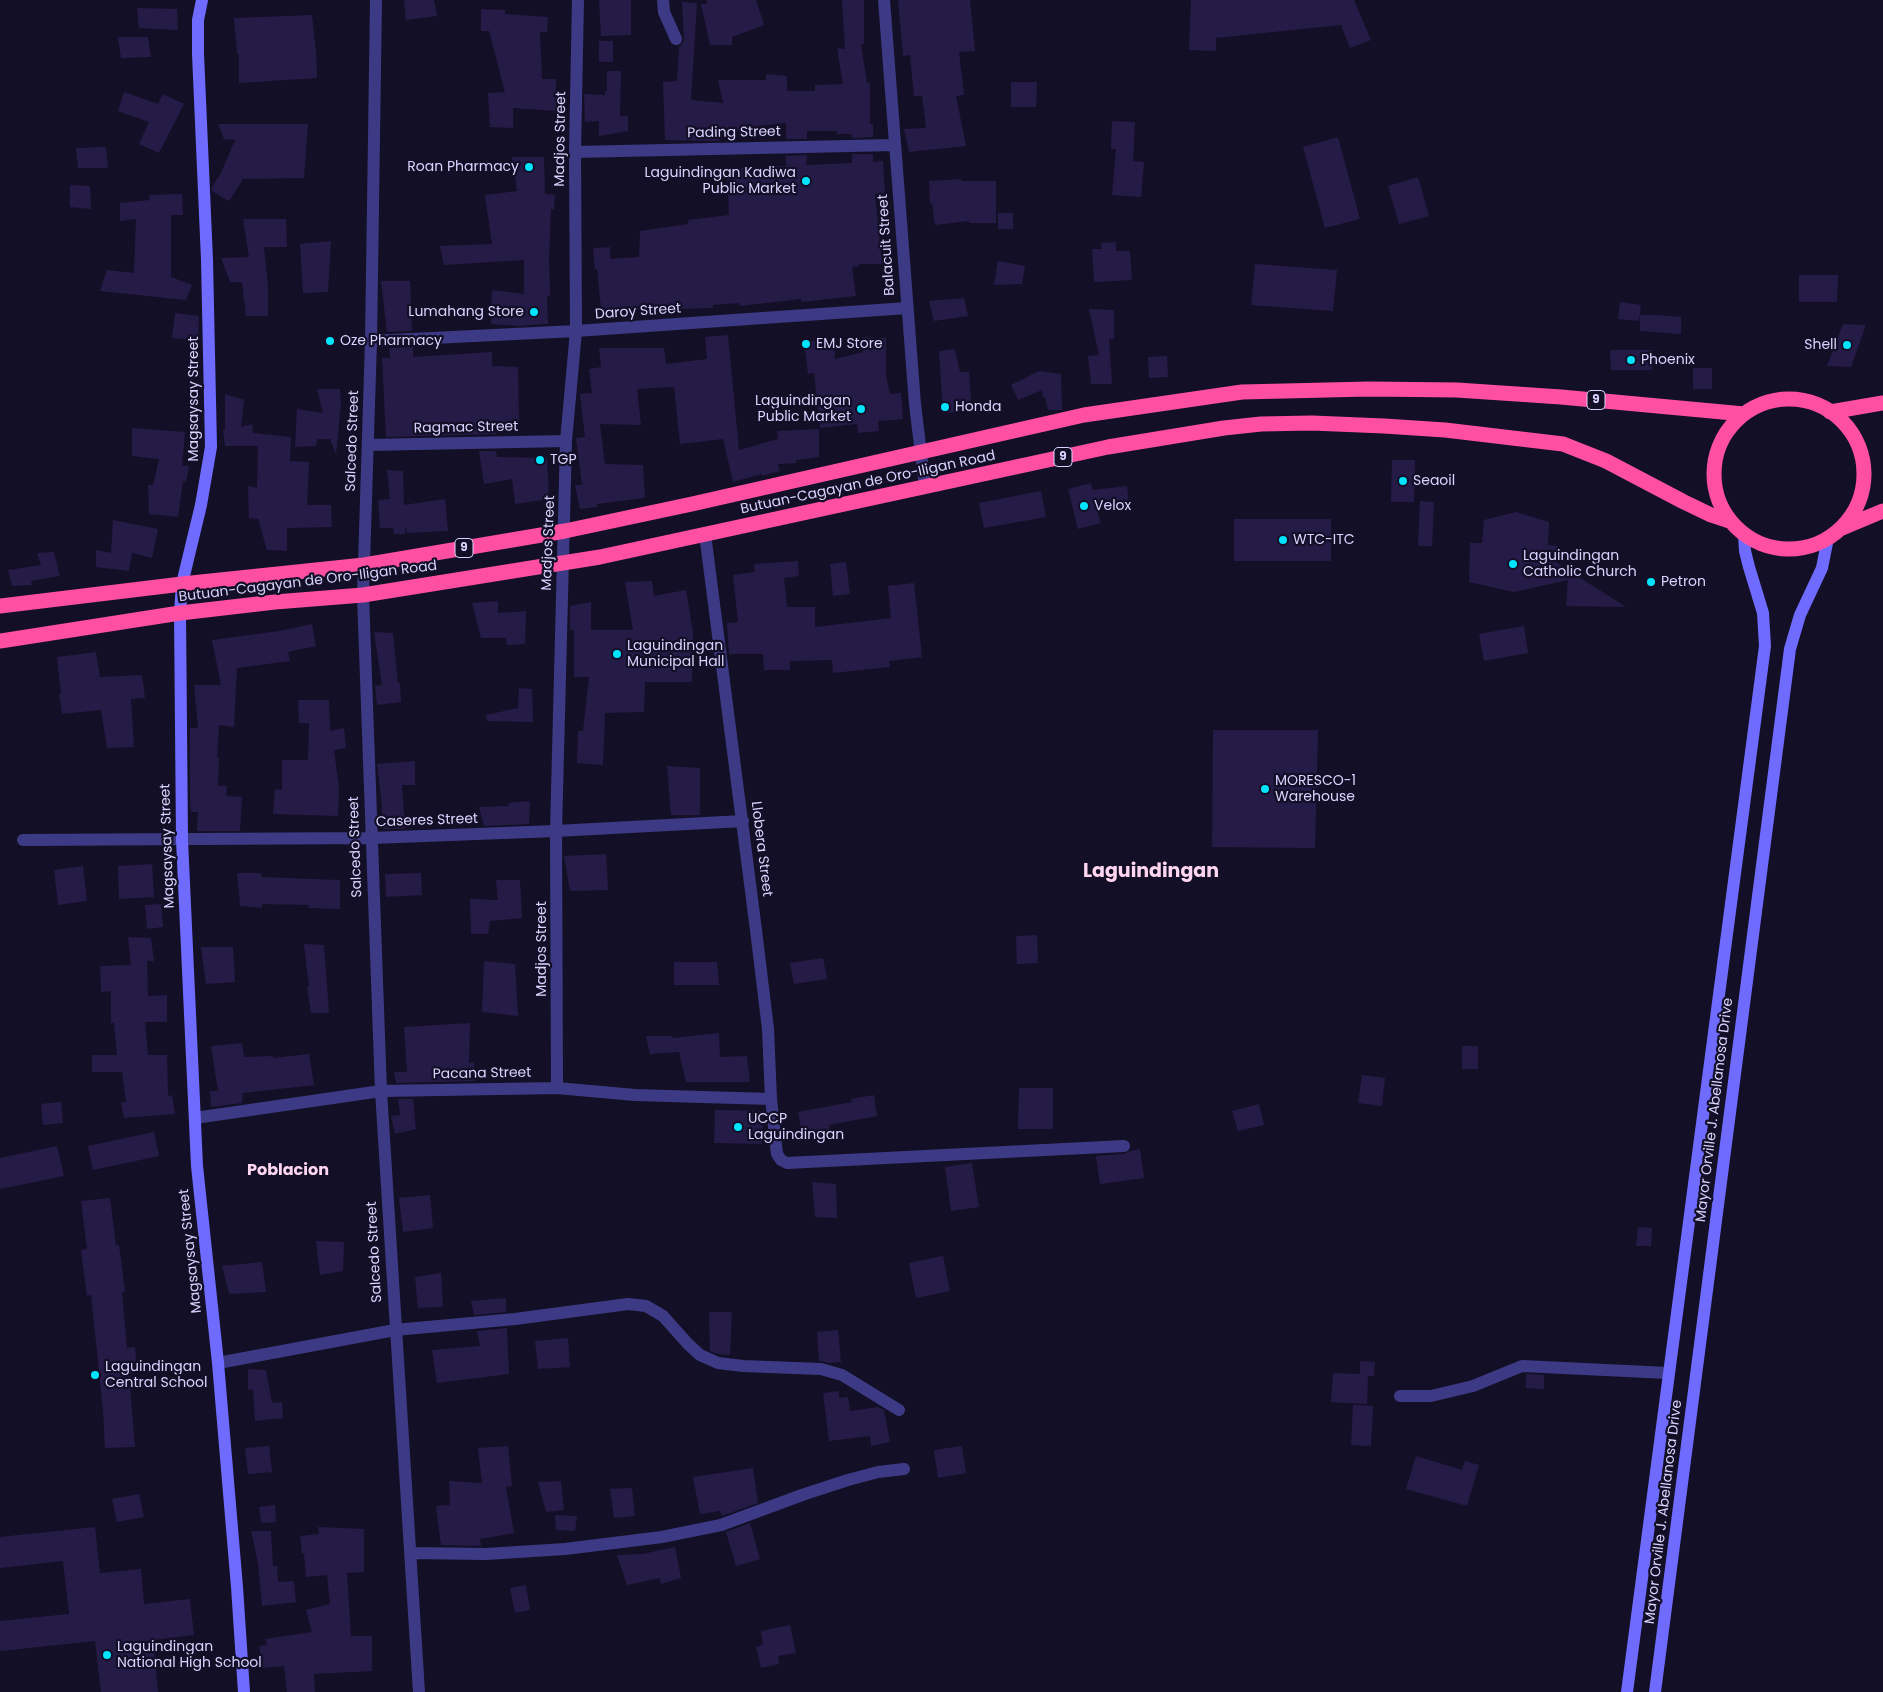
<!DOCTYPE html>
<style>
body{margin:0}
canvas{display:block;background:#130f26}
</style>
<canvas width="1883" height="1692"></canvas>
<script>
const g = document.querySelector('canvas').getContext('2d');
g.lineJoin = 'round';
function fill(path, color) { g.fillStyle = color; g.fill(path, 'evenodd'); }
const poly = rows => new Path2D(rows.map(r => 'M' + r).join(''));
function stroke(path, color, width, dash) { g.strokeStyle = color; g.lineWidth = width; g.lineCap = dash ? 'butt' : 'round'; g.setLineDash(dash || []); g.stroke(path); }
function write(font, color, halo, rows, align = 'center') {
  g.font = font + ' Poppins,sans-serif'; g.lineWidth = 4.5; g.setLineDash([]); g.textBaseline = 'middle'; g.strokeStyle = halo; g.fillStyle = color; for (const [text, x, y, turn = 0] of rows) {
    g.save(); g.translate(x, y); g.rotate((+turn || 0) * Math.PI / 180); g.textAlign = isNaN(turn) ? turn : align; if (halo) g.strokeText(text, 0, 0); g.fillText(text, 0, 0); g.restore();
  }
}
const building = poly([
 [404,0,434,0,437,16,406,20],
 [599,0,631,0,631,35,601,36],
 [707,0,756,0,764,25,732,37,732,45,710,45,701,4,707,4],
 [842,0,864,0,864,44,861,44,867,83,870,83,870,124,873,124,873,137,852,138,852,134,837,134,837,131,807,131,807,139,786,139,786,123,758,126,758,133,720,130,719,141,665,140,663,82,677,81,679,47,684,41,682,2,697,3,691,100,723,103,718,80,766,80,766,74,787,76,787,91,815,91,815,85,843,84,837,48,845,49],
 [898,0,970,0,975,51,959,52,964,95,956,96,966,146,909,152,904,129,926,128,922,96,914,96,910,55,903,56],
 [1191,0,1354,0,1371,40,1350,48,1341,25,1216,38,1216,51,1189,50],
 [137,8,177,9,178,30,139,28],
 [481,9,505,10,505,14,548,17,547,32,540,32,542,79,556,79,556,111,513,108,513,128,490,127,488,93,505,92,489,31,481,31],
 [312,15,316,52,317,78,239,83,239,54,237,54,234,18],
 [118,37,148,37,151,57,121,58],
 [599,41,613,41,613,62,599,62],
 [607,71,621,71,620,116,628,116,628,131,599,136,599,121,585,122,584,94,605,95,605,91,607,91],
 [1011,82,1037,82,1036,107,1011,107],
 [124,92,158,104,163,94,184,104,159,153,139,144,149,122,118,111],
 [1112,121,1135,122,1133,161,1144,162,1141,197,1112,195,1116,149,1111,149],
 [218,124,308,124,304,178,243,179,229,201,212,191,212,187,221,173,235,140,224,139],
 [1338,137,1360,219,1325,228,1303,147],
 [106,147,108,168,78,168,76,148],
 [852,154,873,154,873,162,883,161,885,193,875,194,882,264,859,264,859,266,852,267,856,296,801,302,801,299,740,306,739,303,713,305,713,308,635,310,635,315,602,318,597,269,595,269,593,248,610,247,610,259,639,257,640,231,688,224,688,220,729,215,727,169,786,166,786,156,807,155,806,165,852,163],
 [512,157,544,157,545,194,555,195,554,209,551,209,549,257,550,296,547,296,548,324,517,326,491,324,492,290,524,294,524,260,444,265,440,246,492,244,485,195,517,191],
 [1418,177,1429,216,1399,224,1388,186],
 [961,179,961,181,996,181,996,223,969,223,969,221,935,225,932,203,930,203,929,181],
 [70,185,90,186,91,209,70,207],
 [182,194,183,215,171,215,171,277,192,285,186,300,100,291,107,270,134,273,136,219,120,221,120,203,150,200,149,195],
 [998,213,1013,213,1013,229,998,229],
 [243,219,286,219,287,247,264,247,268,285,268,316,246,316,242,282,230,282,221,258,249,257],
 [331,241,328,292,303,293,300,244],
 [1116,242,1116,251,1130,251,1132,280,1094,282,1092,249,1102,249,1101,243],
 [998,261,1025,266,1022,284,994,285],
 [1255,264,1337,270,1333,311,1251,305],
 [1799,275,1838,275,1837,302,1799,302],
 [381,281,410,281,412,331,387,332],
 [964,298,968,316,934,321,929,301],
 [1620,302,1641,305,1639,321,1618,319],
 [1089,309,1114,310,1114,339,1109,339,1112,384,1091,384,1088,356,1099,355],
 [175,313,199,316,198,340,172,338],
 [1640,315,1657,315,1681,317,1681,334,1640,331],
 [1843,324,1866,325,1851,367,1827,366],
 [728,335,739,450,778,439,777,431,819,429,819,457,796,460,796,463,778,464,780,471,762,476,762,474,733,482,723,439,680,444,674,387,637,389,641,425,600,424,605,464,643,465,645,498,597,504,597,507,580,509,575,485,582,485,576,438,585,437,580,394,592,393,589,369,601,367,599,348,664,348,666,364,707,359,705,337],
 [862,337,886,338,886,376,890,394,901,393,903,419,878,421,879,431,858,433,857,424,820,428,814,373,808,374,804,341,834,341,835,359,863,352],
 [413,347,413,357,492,352,492,366,518,367,519,424,495,424,496,434,386,437,382,358,390,358,389,348],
 [955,349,960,372,969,372,972,411,943,413,939,351],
 [1610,350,1652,350,1652,370,1611,370],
 [1167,356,1168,377,1149,378,1148,357],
 [1693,368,1712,368,1712,389,1693,389],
 [1039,371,1061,374,1062,410,1048,410,1045,397,1043,397,1042,390,1018,400,1011,385],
 [317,389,340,389,341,404,336,454,330,439,317,439,316,446,295,447,297,409,323,413],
 [225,394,244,400,241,427,252,424,253,433,291,437,290,461,309,462,307,505,331,505,332,527,287,528,287,551,267,550,258,519,249,518,248,486,257,488,258,446,225,446,223,430,225,430],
 [132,428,185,432,182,466,189,466,186,482,183,481,178,517,149,514,148,485,153,485,159,459,132,456],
 [479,451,496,451,497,457,547,458,549,499,515,504,512,479,484,484],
 [1392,460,1415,460,1414,502,1391,502],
 [387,470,403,471,404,505,445,499,448,531,407,533,406,528,405,528,405,534,394,534,393,528,380,528,378,500,390,499],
 [1091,483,1092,490,1127,486,1129,507,1097,510,1101,523,1078,529,1068,489],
 [1041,491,1046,517,984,528,979,503],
 [1420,501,1434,502,1432,546,1418,546],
 [1516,512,1549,522,1548,545,1558,546,1557,563,1626,607,1566,606,1568,580,1514,592,1469,582,1470,543,1482,543,1484,520],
 [1234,519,1331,519,1331,561,1234,561],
 [113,520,158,529,152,558,132,553,129,571,96,567,96,550,111,553],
 [54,552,60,576,31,581,32,585,12,586,8,570,41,565,37,553],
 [798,561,799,576,784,578,787,607,815,607,815,627,891,618,888,586,914,583,922,657,889,661,890,667,833,673,832,660,790,661,790,670,764,670,763,654,729,654,727,623,738,622,733,575,755,572,754,564],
 [846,562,850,594,833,596,830,564],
 [652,581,654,596,686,590,693,632,692,682,645,682,644,712,605,713,603,765,577,763,578,731,583,731,589,677,574,677,574,630,570,630,570,606,591,602,591,630,633,630,625,582],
 [498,601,498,613,526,611,525,644,507,645,506,638,481,638,472,603],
 [312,624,316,646,288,652,290,661,237,668,234,727,219,725,217,758,219,758,218,786,227,786,226,796,242,797,240,831,197,831,198,812,191,812,190,798,190,728,198,728,194,685,221,685,212,640,279,631],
 [1524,626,1528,653,1484,661,1479,634],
 [374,632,393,633,398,683,400,683,401,702,377,705,375,686,382,685],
 [96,652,100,677,142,675,145,698,131,699,134,747,107,748,101,710,62,714,59,694,61,694,57,657],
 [519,688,532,689,533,722,487,721,486,715,518,708],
 [298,700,329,700,330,731,344,728,346,748,334,750,339,788,338,816,273,814,275,789,282,790,282,760,308,760,309,723,299,723],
 [1213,730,1318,730,1315,848,1212,847],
 [415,761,415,785,402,785,405,829,383,829,381,796,377,764],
 [667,766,700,768,700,815,671,815],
 [530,801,529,824,484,826,479,807,509,806,508,803],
 [606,854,608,890,570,891,564,856],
 [152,864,154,897,119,899,118,866],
 [83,866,87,901,58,905,54,870],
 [237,873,261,873,261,877,340,880,340,909,309,908,308,905,262,904,262,908,240,906],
 [421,873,422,895,386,897,385,874],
 [496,880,520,880,522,918,490,921,488,934,471,934,470,899,498,900],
 [161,904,163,927,147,929,145,905],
 [1037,935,1038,963,1017,964,1016,936],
 [128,937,151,938,154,961,147,961,148,996,167,995,167,1022,145,1022,148,1055,167,1055,168,1096,172,1095,175,1114,124,1118,121,1103,126,1102,122,1072,92,1072,92,1055,117,1055,114,1023,111,1023,111,991,101,992,100,966,131,965],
 [304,944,324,945,329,1013,311,1013,307,987,309,987],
 [201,947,233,947,235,982,206,984],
 [823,958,827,979,794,984,790,963],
 [484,961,515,964,518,1016,482,1012],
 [674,962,717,962,719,985,674,985],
 [470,1023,469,1063,474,1062,475,1081,396,1083,394,1072,407,1072,404,1027],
 [719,1033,720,1057,747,1056,750,1082,686,1082,679,1052,650,1054,646,1036,672,1036,672,1038],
 [242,1043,244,1057,273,1056,273,1058,309,1054,314,1085,243,1093,242,1103,211,1107,210,1091,218,1091,211,1046],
 [1462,1046,1478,1046,1478,1069,1462,1069],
 [1362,1075,1385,1078,1382,1106,1358,1103],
 [1019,1088,1053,1088,1053,1129,1018,1129],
 [874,1095,877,1116,829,1125,831,1136,803,1141,798,1112,852,1102,851,1099],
 [398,1099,413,1099,416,1129,395,1134,391,1116,400,1115],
 [61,1102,63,1123,43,1125,41,1104],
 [1259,1104,1264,1125,1238,1131,1232,1111],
 [715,1110,763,1111,762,1144,714,1143],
 [154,1132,159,1156,93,1170,88,1146],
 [57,1146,64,1176,0,1189,0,1158],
 [1140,1149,1144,1178,1100,1184,1096,1156,1124,1154,1130,1151],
 [972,1163,979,1207,951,1211,945,1167],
 [812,1182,836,1184,837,1218,815,1217],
 [430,1195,433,1228,403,1232,399,1198],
 [110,1198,116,1246,119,1245,125,1291,122,1292,127,1348,135,1347,137,1373,129,1374,135,1447,105,1448,103,1410,91,1295,87,1296,81,1250,87,1249,81,1201],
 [1638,1227,1652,1228,1651,1246,1636,1246],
 [316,1241,344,1242,343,1271,320,1275],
 [943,1256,950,1291,916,1298,909,1263],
 [262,1262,266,1292,229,1294,222,1266],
 [441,1273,443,1307,418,1308,415,1277],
 [506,1298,506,1312,474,1315,471,1301],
 [709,1312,732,1312,730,1355,718,1354,710,1351],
 [507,1328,509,1374,437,1383,432,1350,480,1346,477,1331],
 [838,1330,841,1362,829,1363,819,1361,817,1332],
 [568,1338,570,1367,538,1369,535,1341],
 [1360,1361,1375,1362,1374,1376,1368,1376,1367,1404,1331,1402,1333,1373,1360,1374],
 [248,1369,266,1370,272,1403,282,1402,283,1418,255,1421,253,1389,248,1390],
 [1526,1374,1544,1375,1544,1389,1526,1388],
 [839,1391,839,1398,848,1397,850,1411,878,1407,884,1410,890,1442,871,1446,870,1436,829,1441,823,1393],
 [1353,1405,1373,1406,1371,1446,1351,1445],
 [269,1446,272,1472,248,1474,245,1448],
 [508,1446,512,1486,506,1487,514,1533,480,1539,481,1546,441,1545,436,1506,450,1505,449,1481,482,1483,478,1448],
 [962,1446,966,1473,938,1478,934,1450],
 [1416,1456,1462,1470,1465,1461,1479,1465,1467,1506,1406,1489],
 [753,1468,758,1503,722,1516,720,1511,700,1514,693,1477],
 [561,1481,564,1510,546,1512,538,1482],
 [632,1488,635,1516,614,1518,610,1489],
 [139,1494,144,1517,117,1522,112,1499],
 [275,1505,276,1522,261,1523,259,1507],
 [555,1515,577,1516,575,1531,556,1530],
 [750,1523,760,1559,736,1566,726,1532],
 [95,1527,100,1573,141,1569,144,1604,190,1599,194,1635,153,1640,158,1692,101,1692,95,1641,0,1651,0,1621,69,1614,63,1561,0,1568,0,1537],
 [318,1527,364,1529,364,1572,347,1573,351,1636,372,1636,372,1671,314,1674,315,1692,287,1692,284,1666,263,1668,259,1646,267,1645,265,1639,312,1632,306,1610,330,1604,327,1575,306,1577,304,1553,302,1553,300,1536,319,1534],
 [251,1531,271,1531,273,1566,277,1566,278,1582,294,1581,296,1602,262,1606,258,1563],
 [675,1547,681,1578,661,1584,660,1578,627,1585,617,1555,643,1554],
 [526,1585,530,1610,515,1613,510,1588],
 [790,1625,796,1653,778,1656,779,1664,761,1668,756,1647,763,1645,761,1631]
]);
const street = poly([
 [376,0,371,341,363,595,381,1091,419,1692],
 [663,0,664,12,676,39],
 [884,0,915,404,925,487],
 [575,152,894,145],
 [371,341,576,331,907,308],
 [368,445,566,441],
 [705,534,756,930,768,1029,771,1099,777,1154,781,1160,787,1163,1124,1146],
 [23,840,371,838,556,831,743,821],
 [557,1088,556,831,566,441,576,331,575,152,578,0],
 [195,1118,381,1091,557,1088,635,1095,771,1099],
 [218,1363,395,1330,515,1319,628,1304,646,1306,663,1316,688,1344,700,1355,718,1363,743,1366,821,1369,842,1375,899,1410],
 [1400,1396,1431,1396,1473,1386,1522,1366,1668,1373],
 [411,1553,486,1554,565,1549,662,1537,721,1525,802,1495,848,1480,878,1472,904,1469]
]);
const secondary = poly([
 [202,0,198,20,198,54,207,260,211,447,201,505,182,584,180,613,182,840,197,1166,218,1363,237,1587,244,1692],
 [1627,1692,1765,646,1763,613,1749,567,1745,551,1744,535],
 [1655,1692,1790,649,1800,615,1822,568,1828,538]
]);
const highway = poly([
 '1714 474a75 75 0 1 1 150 0a75 75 0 1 1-150 0Z',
 [1830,412,1883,403],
 [1842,528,1883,511],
 [0,606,182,584,364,565,565,531,692,504,1084,415,1242,392,1369,389,1457,390,1561,397,1744,414],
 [0,641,180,613,275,602,363,595,600,557,1108,447,1224,428,1261,424,1312,423,1384,426,1445,430,1563,444,1606,461,1684,502,1711,515,1729,521]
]);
const markers = [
 [529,167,5,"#00e5ff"],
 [806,181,5,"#00e5ff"],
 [534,312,5,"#00e5ff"],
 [330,341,5,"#00e5ff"],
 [806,344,5,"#00e5ff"],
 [1847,345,5,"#00e5ff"],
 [1631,360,5,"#00e5ff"],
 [945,407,5,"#00e5ff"],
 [861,409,5,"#00e5ff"],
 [540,460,5,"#00e5ff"],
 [1403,481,5,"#00e5ff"],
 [1084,506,5,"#00e5ff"],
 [1283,540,5,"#00e5ff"],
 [1513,564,5,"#00e5ff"],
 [1651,582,5,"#00e5ff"],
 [617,654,5,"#00e5ff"],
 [1265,789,5,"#00e5ff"],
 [738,1127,5,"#00e5ff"],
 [95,1375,5,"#00e5ff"],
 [107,1655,5,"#00e5ff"]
];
const shields = [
 [1596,400,18],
 [1063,457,18],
 [464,548,18]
];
const shieldNames = [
 ["9",1596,400],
 ["9",1063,457],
 ["9",464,548]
];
const streetNames = [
 ["Pading Street",734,133,-1],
 ["Madjos Street",561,139,-89],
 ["Balacuit Street",887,245,-94],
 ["Daroy Street",638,312,-4],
 ["Magsaysay Street",194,399,-90],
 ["Ragmac Street",466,428,-1],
 ["Salcedo Street",353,441,-88],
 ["Butuan-Cagayan de Oro-Iligan Road",868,483,-12],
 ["Madjos Street",549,543,-88],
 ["Butuan-Cagayan de Oro-Iligan Road",308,582,-7],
 ["Caseres Street",427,821,-2],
 ["Magsaysay Street",168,846,-92],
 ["Salcedo Street",356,847,-92],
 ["Llobera Street",761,849,83],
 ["Madjos Street",542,949,-90],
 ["Pacana Street",482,1074,-1],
 ["Mayor Orville J. Abellanosa Drive",1715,1110,-83],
 ["Magsaysay Street",191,1251,-96],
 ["Salcedo Street",375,1252,-93],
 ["Mayor Orville J. Abellanosa Drive",1664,1512,-83]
];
const poiNames = [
 ["Roan Pharmacy",519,167,"right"],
 ["Laguindingan Kadiwa",796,173,"right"],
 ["Public Market",796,189,"right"],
 ["Lumahang Store",524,312,"right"],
 ["Oze Pharmacy",340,341],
 ["EMJ Store",816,344],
 ["Shell",1837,345,"right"],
 ["Phoenix",1641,360],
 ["Laguindingan",851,401,"right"],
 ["Public Market",851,417,"right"],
 ["Honda",955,407],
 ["TGP",550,460],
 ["Seaoil",1413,481],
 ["Velox",1094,506],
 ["WTC-ITC",1293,540],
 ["Laguindingan",1523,556],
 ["Catholic Church",1523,572],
 ["Petron",1661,582],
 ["Laguindingan",627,646],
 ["Municipal Hall",627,662],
 ["MORESCO-1",1275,781],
 ["Warehouse",1275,797],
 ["UCCP",748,1119],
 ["Laguindingan",748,1135],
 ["Laguindingan",105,1367],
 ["Central School",105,1383],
 ["Laguindingan",117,1647],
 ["National High School",117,1663]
];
const quarterNames = [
 ["Poblacion",288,1171]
];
const districtNames = [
 ["Laguindingan",1151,872]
];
fill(building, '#241b47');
stroke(street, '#3d3a85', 12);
stroke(secondary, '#6f6bff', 12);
stroke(highway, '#ff4fa3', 15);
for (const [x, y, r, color] of markers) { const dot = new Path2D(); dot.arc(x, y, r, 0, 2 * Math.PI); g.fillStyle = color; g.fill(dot); stroke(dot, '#130f26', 2); }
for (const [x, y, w] of shields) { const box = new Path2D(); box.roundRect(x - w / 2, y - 9.5, w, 19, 4); g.fillStyle = '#130f26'; g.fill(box); stroke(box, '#d9d4ff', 1); }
write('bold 12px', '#d9d4ff', null, shieldNames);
write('14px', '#d9d4ff', '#130f26', streetNames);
write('14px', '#d9d4ff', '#130f26', poiNames, 'left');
write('bold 16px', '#ffd6f0', '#130f26', quarterNames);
write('bold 19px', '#ffd6f0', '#130f26', districtNames);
</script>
